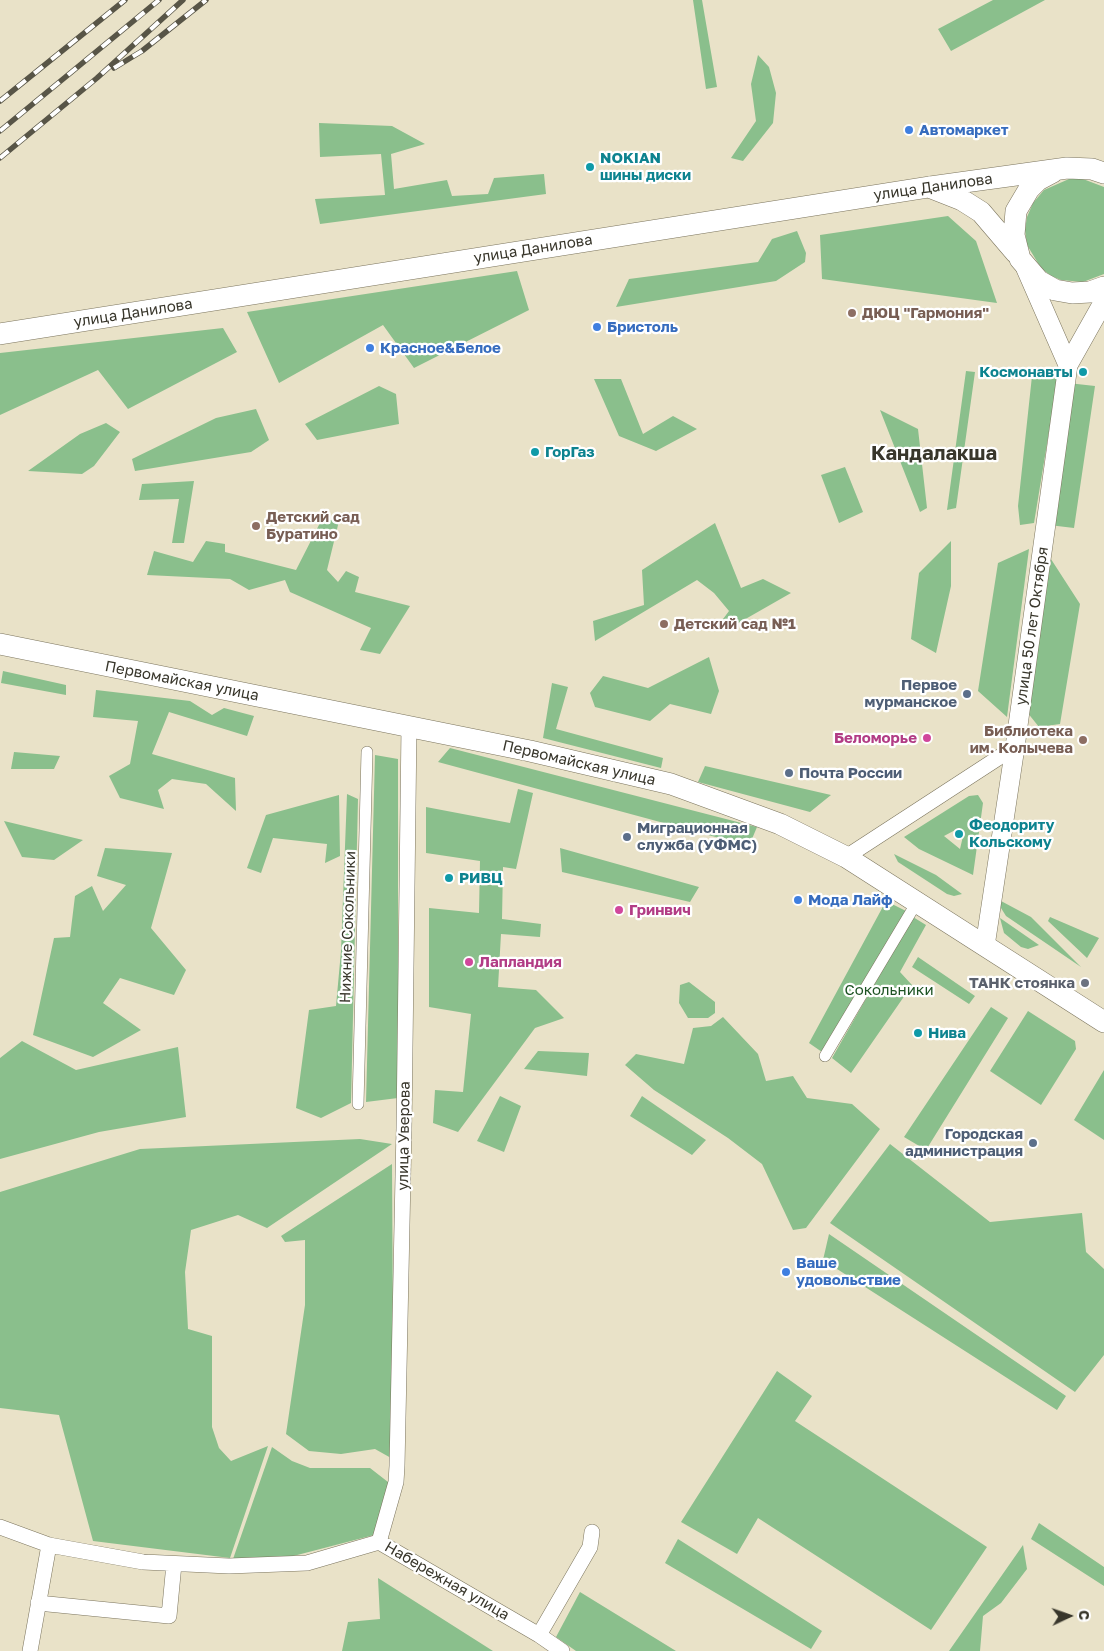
<!DOCTYPE html>
<meta charset="utf-8">
<style>
body{margin:0}
#map{position:relative;width:1104px;height:1651px;overflow:hidden;background:#e9e2c8;font-family:"Golos Text",sans-serif}
canvas{display:block}
.north{position:absolute;left:1044px;top:1591px;width:50px;height:50px;-webkit-text-stroke:4px #fff;paint-order:stroke;rotate:87deg;font-size:14px;font-weight:700;line-height:20px;text-align:center;color:#38362b}
.north::after{content:'';display:block;margin:auto;width:18px;height:22px;background:#38362b;clip-path:polygon(50% 0,100% 100%,50% 72%,0 100%)}
</style>
<div id="map">
<canvas width="1104" height="1651"></canvas>
<div class="north">С</div>
</div>
<script>
const g = document.querySelector('canvas').getContext('2d');
g.lineJoin = 'round';
function fill(path, color) { g.fillStyle = color; g.fill(path, 'evenodd'); }
const poly = rows => new Path2D(rows.map(r => 'M' + r).join(''));
function stroke(path, color, width, dash) { g.strokeStyle = color; g.lineWidth = width; g.lineCap = dash ? 'butt' : 'round'; g.setLineDash(dash || []); g.stroke(path); }
function write(font, color, halo, rows, align = 'center') {
  g.font = font + ' "Golos Text",sans-serif'; g.lineWidth = 4.5; g.setLineDash([]); g.textBaseline = 'middle'; g.strokeStyle = halo; g.fillStyle = color; for (const [text, x, y, turn = 0] of rows) {
    g.save(); g.translate(x, y); g.rotate((+turn || 0) * Math.PI / 180); g.textAlign = isNaN(turn) ? turn : align; if (halo) g.strokeText(text, 0, 0); g.fillText(text, 0, 0); g.restore();
  }
}
const green = poly([
 [693,0,702,0,717,87,706,89],
 [993,0,1045,0,951,51,938,29],
 [758,55,769,67,776,93,773,123,743,161,731,158,756,121,751,84],
 [319,123,392,126,425,144,391,154,394,189,447,180,452,196,488,194,494,178,544,174,546,194,320,224,315,199,385,195,381,154,320,157],
 [1069,179,1083,179,1104,187,1104,274,1083,282,1061,280,1051,276,1041,268,1027,245,1025,230,1027,217,1033,203,1044,190],
 [948,216,976,241,997,303,822,279,820,235],
 [797,231,806,253,805,262,776,281,616,307,629,279,758,262,772,239],
 [517,271,529,310,414,368,383,325,279,383,247,312],
 [223,328,237,352,128,409,98,370,0,415,0,353],
 [966,371,975,372,956,508,947,510],
 [1032,376,1058,377,1034,523,1020,525,1018,506],
 [594,379,621,379,643,434,673,416,697,429,656,451,619,436],
 [1068,383,1095,386,1074,528,1049,525],
 [379,386,396,394,399,424,317,440,305,424],
 [256,409,269,440,251,452,135,471,132,459,216,418],
 [880,410,918,429,927,508,920,512],
 [106,423,120,432,94,466,82,474,28,471,80,434],
 [845,467,863,512,839,523,821,475],
 [194,481,184,543,172,543,179,499,139,500,142,484],
 [322,519,339,521,327,570,338,582,346,571,359,577,355,592,410,606,380,654,360,650,371,628,290,592,285,580,249,590,230,579,147,575,154,551,193,562,206,541,225,544,225,552,296,570],
 [715,523,741,588,763,579,791,593,728,629,720,623,729,611,714,593,697,580,595,641,593,621,644,605,642,570],
 [951,541,951,586,936,653,911,639,919,573],
 [1029,549,1010,694,1007,717,978,691,998,563],
 [1049,556,1080,604,1060,724,1039,727,1027,712],
 [709,657,719,691,711,714,670,704,650,721,595,707,590,693,603,676,648,688],
 [3,671,66,685,66,695,1,683],
 [552,683,568,687,556,729,663,758,661,768,543,738],
 [96,690,190,701,212,715,224,708,254,716,247,736,169,712,152,754,235,778,236,811,206,784,172,779,158,790,164,809,120,798,109,776,130,764,138,721,93,717],
 [450,748,757,827,749,846,438,762],
 [14,752,60,756,54,769,11,769],
 [375,755,398,759,398,1098,366,1102],
 [705,766,831,795,810,812,698,782],
 [518,789,533,793,516,869,503,867,502,919,541,924,540,937,501,934,498,987,536,990,564,1018,535,1028,458,1132,433,1123,435,1090,463,1092,471,1014,429,1007,429,908,479,913,480,861,426,853,426,807,510,823],
 [347,794,358,799,351,1103,321,1118,296,1108,309,1010,336,1006,341,951],
 [339,795,340,856,325,863,327,844,273,838,261,873,247,868,266,815],
 [978,795,983,803,973,875,919,849,904,837,969,796],
 [959,828,964,832,960,849,944,836],
 [4,821,83,840,54,860,22,857],
 [105,848,172,853,151,928,186,970,174,995,120,978,103,1003,141,1030,93,1057,33,1035,54,938,70,937,75,896,92,886,103,911,126,885,97,876],
 [560,848,699,887,690,902,562,872],
 [894,854,936,875,962,894,954,896,947,894,898,862],
 [886,901,906,911,822,1052,809,1043],
 [1001,901,1031,917,1081,967,1006,916,1001,908],
 [913,917,926,925,900,972,912,985,851,1073,832,1058],
 [1050,917,1099,938,1087,958,1048,921],
 [1000,918,1039,945,1028,949,1021,947,1004,933],
 [918,957,975,996,969,1004,912,967],
 [689,982,715,1002,715,1013,708,1018,688,1018,679,1003,680,985],
 [991,1007,1008,1018,926,1150,904,1137],
 [1028,1011,1075,1041,1076,1049,1041,1105,990,1071],
 [723,1017,758,1054,766,1081,793,1076,807,1098,852,1104,880,1129,806,1228,793,1230,762,1164,728,1138,654,1090,625,1065,636,1054,684,1064,693,1028,711,1026],
 [22,1041,76,1070,178,1047,186,1117,99,1132,0,1159,0,1058],
 [538,1051,589,1053,587,1076,524,1069],
 [1104,1070,1104,1140,1074,1120],
 [500,1096,521,1106,504,1152,477,1141],
 [642,1096,706,1140,692,1155,630,1116],
 [360,1139,392,1144,267,1228,238,1215,191,1230,185,1272,188,1329,212,1336,212,1427,219,1448,231,1461,268,1446,230,1558,93,1541,59,1415,0,1408,0,1192,140,1149],
 [890,1144,990,1222,1082,1213,1086,1252,1104,1269,1104,1355,1075,1392,830,1223],
 [392,1164,393,1334,391,1458,375,1449,341,1454,309,1451,286,1434,305,1305,305,1240,285,1242,281,1236],
 [829,1234,1066,1396,1057,1410,823,1260],
 [777,1371,812,1396,795,1421,987,1547,931,1630,758,1518,737,1554,681,1522],
 [272,1447,292,1461,310,1468,370,1468,388,1482,389,1491,374,1535,278,1560,233,1559],
 [1039,1523,1104,1567,1104,1586,1031,1539],
 [678,1539,822,1631,811,1649,665,1563],
 [1023,1545,1027,1569,1001,1603,983,1616,980,1651,949,1651],
 [378,1578,493,1651,342,1651,348,1622,380,1619],
 [580,1592,676,1651,576,1651,556,1637]
]);
const pedestrian = poly([
 [825,1056,917,902],
 [358,1104,367,752]
]);
const minor = poly([
 [846,857,1015,747],
 [0,1527,49,1545,143,1562,229,1566,307,1563,379,1542,539,1635,562,1651],
 [379,1542,396,1482,397,1466,404,1128,409,726],
 [38,1603,169,1616,174,1564],
 [539,1635,590,1547,592,1532],
 [30,1651,49,1545]
]);
const tertiary = poly([
 [1026,269,1068,365],
 [985,946,1015,747,1068,365,1104,301]
]);
const secondary = poly([
 [1053,172,1038,180,1029,189,1016,211,1014,235,1020,259,1039,281,1055,290,1072,293,1090,292,1104,287],
 [929,187,962,200,981,212,1016,253],
 [0,334,929,187,1067,168,1092,169,1104,173],
 [0,644,530,751,671,784,780,824,846,857,1104,1022]
]);
const rail = poly([
 [114,68,142,51,206,0],
 [0,101,125,0],
 [0,131,159,0],
 [0,158,97,78,183,0]
]);
const markers = [
 [909,130,5,"#3f7fe0"],
 [590,167,5,"#0f9aa8"],
 [852,313,5,"#8d6e63"],
 [597,327,5,"#3f7fe0"],
 [370,348,5,"#3f7fe0"],
 [1083,372,5,"#0f9aa8"],
 [535,452,5,"#0f9aa8"],
 [256,526,5,"#8d6e63"],
 [664,624,5,"#8d6e63"],
 [967,694,5,"#5c6f8a"],
 [927,738,5,"#d1479c"],
 [1083,740,5,"#8d6e63"],
 [789,773,5,"#5c6f8a"],
 [959,834,5,"#0f9aa8"],
 [627,837,5,"#5c6f8a"],
 [449,878,5,"#0f9aa8"],
 [798,900,5,"#3f7fe0"],
 [619,910,5,"#d1479c"],
 [469,962,5,"#d1479c"],
 [1085,983,5,"#6b7280"],
 [918,1033,5,"#0f9aa8"],
 [1033,1143,5,"#5c6f8a"],
 [786,1272,5,"#3f7fe0"]
];
const shopNames = [
 ["Автомаркет",919,130],
 ["Бристоль",607,327],
 ["Красное&Белое",380,348],
 ["Мода Лайф",808,900],
 ["Ваше",796,1263],
 ["удовольствие",796,1280]
];
const cultureNames = [
 ["NOKIAN",600,158],
 ["шины диски",600,175],
 ["Космонавты",1073,372,"right"],
 ["ГорГаз",545,452],
 ["Феодориту",969,825],
 ["Кольскому",969,842],
 ["РИВЦ",459,878],
 ["Нива",928,1033]
];
const streetNames = [
 ["улица Данилова",933,187,-8],
 ["улица Данилова",533,249,-9],
 ["улица Данилова",133,313,-9],
 ["улица 50 лет Октября",1032,626,-82],
 ["Первомайская улица",182,681,11],
 ["Первомайская улица",579,763,13],
 ["Нижние Сокольники",348,927,-88],
 ["улица Уверова",404,1136,-89],
 ["Набережная улица",447,1581,30]
];
const educationNames = [
 ["ДЮЦ \"Гармония\"",862,313],
 ["Детский сад",266,517],
 ["Буратино",266,534],
 ["Детский сад №1",674,624],
 ["Библиотека",1073,731,"right"],
 ["им. Колычева",1073,748,"right"]
];
const serviceNames = [
 ["Первое",957,685],
 ["мурманское",957,702],
 ["Почта России",799,773,"left"],
 ["Миграционная",637,828,"left"],
 ["служба (УФМС)",637,845,"left"],
 ["Городская",1023,1134],
 ["администрация",1023,1151]
];
const hotelNames = [
 ["Беломорье",917,738,"right"],
 ["Гринвич",629,910],
 ["Лапландия",479,962]
];
const worshipNames = [
 ["ТАНК стоянка",1075,983]
];
const parkNames = [
 ["Сокольники",889,990]
];
const districtNames = [
 ["Кандалакша",934,454]
];
fill(green, '#8abf8c');
stroke(pedestrian, '#7b745d', 12);
stroke(minor, '#7b745d', 16);
stroke(tertiary, '#7b745d', 20);
stroke(secondary, '#7b745d', 22);
stroke(pedestrian, '#fff', 11);
stroke(minor, '#fff', 15);
stroke(tertiary, '#fff', 19);
stroke(secondary, '#fff', 21);
stroke(rail, '#585547', 5.5);
stroke(rail, '#fff', 4, [11]);
for (const [x, y, r, color] of markers) { const dot = new Path2D(); dot.arc(x, y, r, 0, 2 * Math.PI); g.fillStyle = color; g.fill(dot); stroke(dot, '#fff', 2); }
write('bold 15px', '#366cbe', '#fff', shopNames, 'left');
write('bold 15px', '#0d838f', '#fff', cultureNames, 'left');
write('15px', '#38362b', '#fff', streetNames);
write('bold 15px', '#785e54', '#fff', educationNames, 'left');
write('bold 15px', '#4e5e75', '#fff', serviceNames, 'right');
write('bold 15px', '#b23c85', '#fff', hotelNames, 'left');
write('bold 15px', '#5b616d', '#fff', worshipNames, 'right');
write('15px', '#1d5323', '#fff', parkNames);
write('bold 20px', '#38362b', '#fff', districtNames);
</script>
